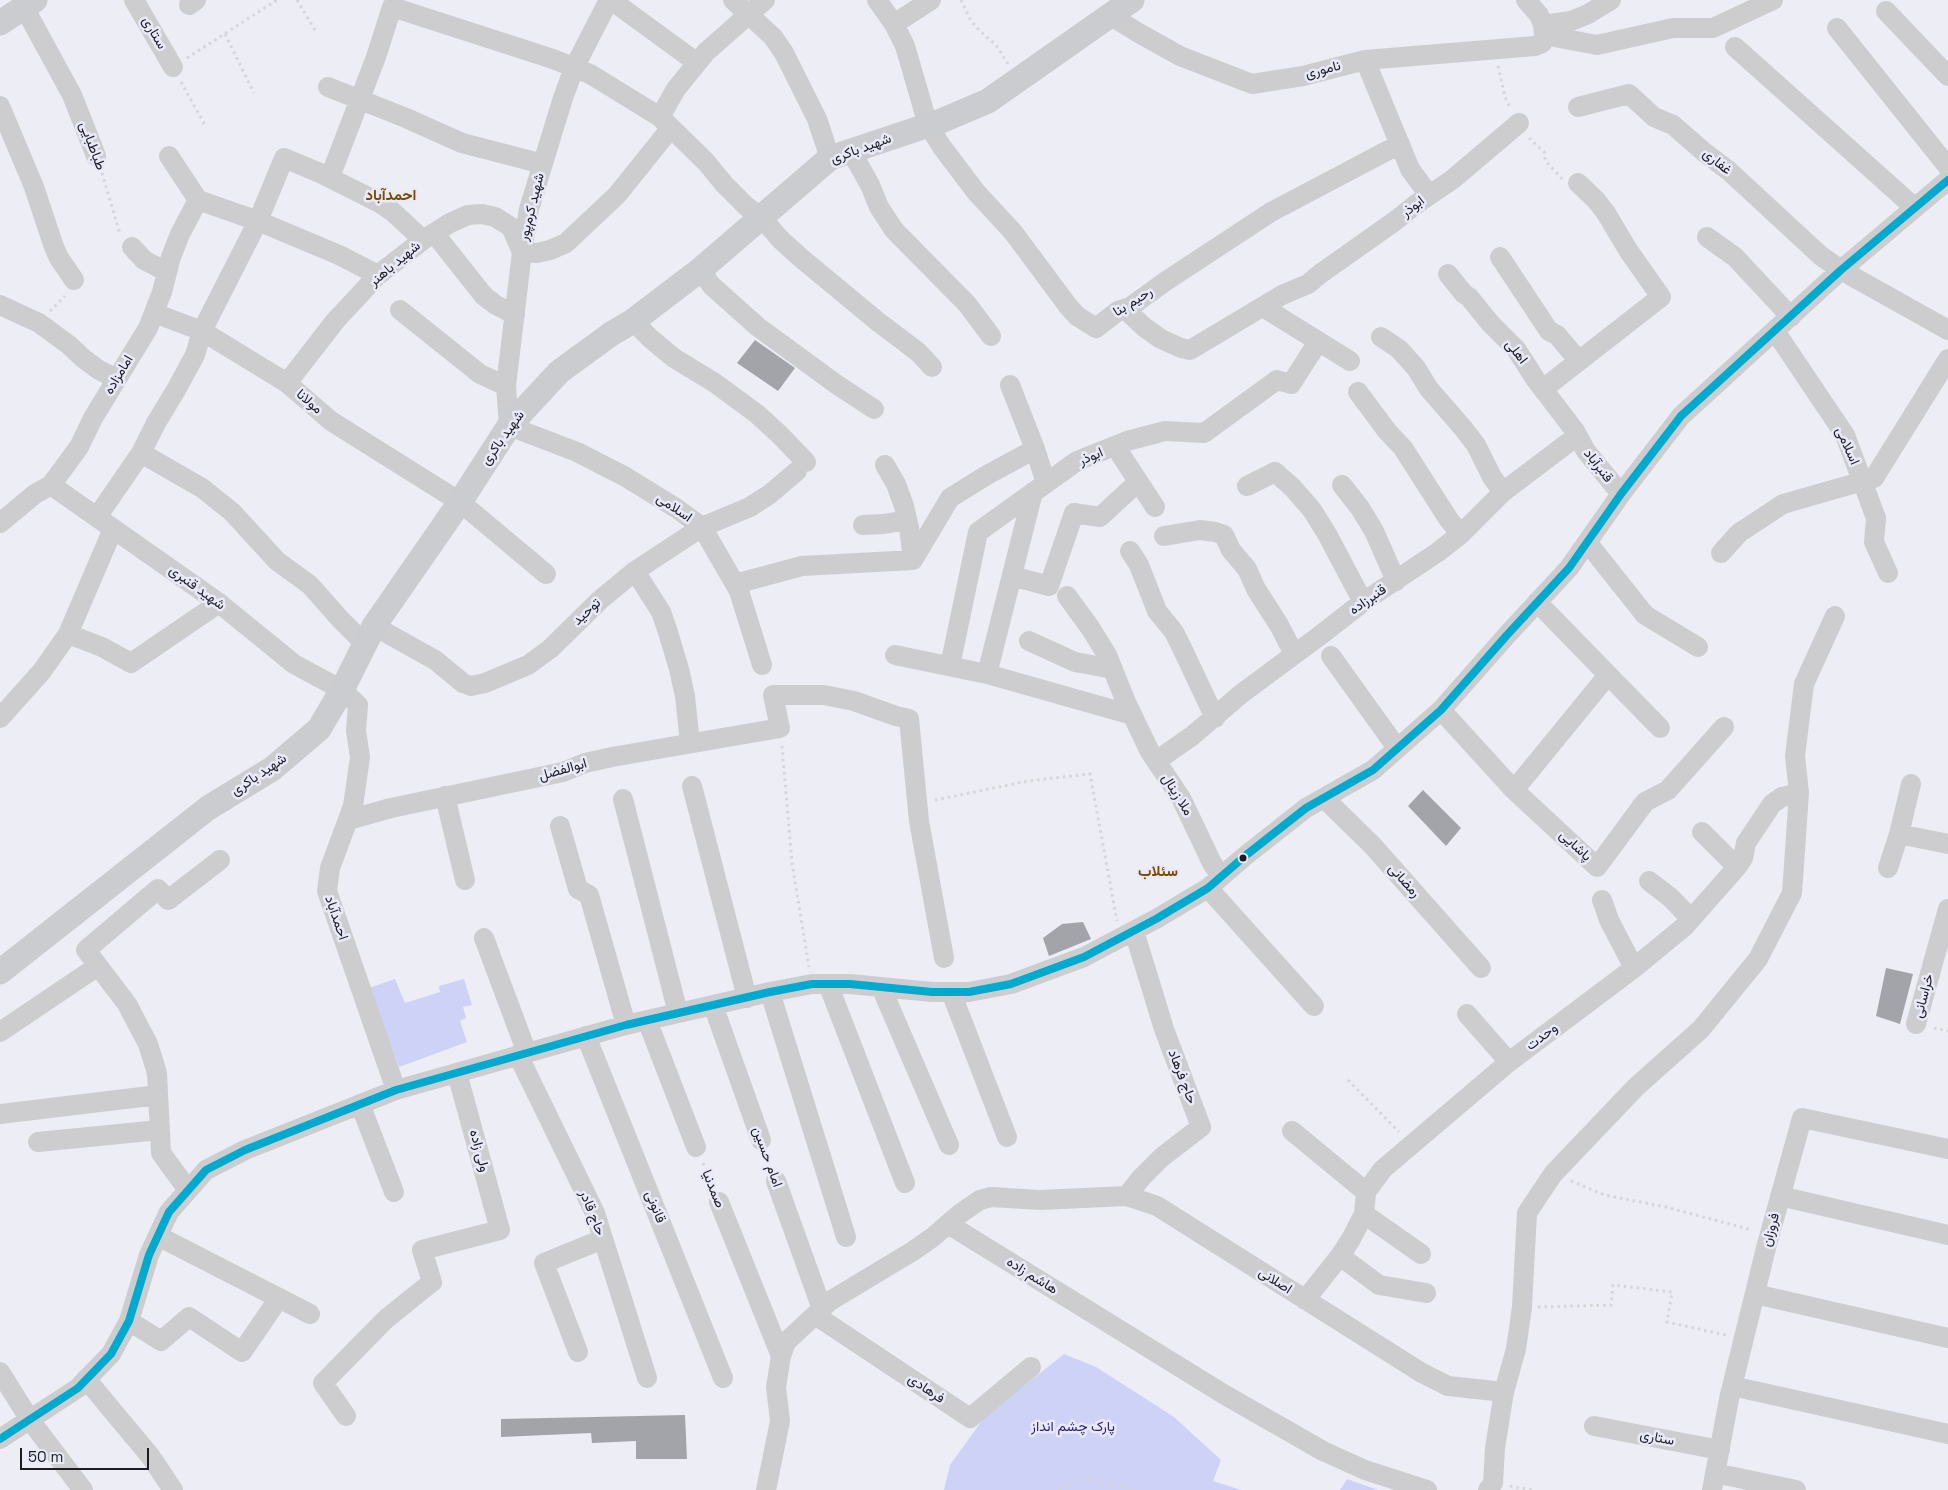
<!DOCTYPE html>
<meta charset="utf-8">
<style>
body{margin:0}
#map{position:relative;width:1948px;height:1490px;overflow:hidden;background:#ecedf5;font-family:"Space Grotesk",sans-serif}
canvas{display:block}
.scale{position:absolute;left:20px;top:1448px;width:129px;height:22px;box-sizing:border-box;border:2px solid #1c1c22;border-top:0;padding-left:6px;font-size:15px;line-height:18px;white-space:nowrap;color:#1c1c22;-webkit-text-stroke:4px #e8eaf9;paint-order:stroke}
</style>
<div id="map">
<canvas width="1948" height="1490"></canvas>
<div class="scale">50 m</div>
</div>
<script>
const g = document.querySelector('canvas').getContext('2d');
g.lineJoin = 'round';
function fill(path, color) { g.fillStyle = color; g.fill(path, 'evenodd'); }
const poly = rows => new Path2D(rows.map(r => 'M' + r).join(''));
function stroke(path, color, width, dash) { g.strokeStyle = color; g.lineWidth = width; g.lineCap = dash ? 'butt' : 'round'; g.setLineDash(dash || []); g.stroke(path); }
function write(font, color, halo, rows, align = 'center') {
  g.font = font + ' "Space Grotesk",Vazirmatn,sans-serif'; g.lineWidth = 5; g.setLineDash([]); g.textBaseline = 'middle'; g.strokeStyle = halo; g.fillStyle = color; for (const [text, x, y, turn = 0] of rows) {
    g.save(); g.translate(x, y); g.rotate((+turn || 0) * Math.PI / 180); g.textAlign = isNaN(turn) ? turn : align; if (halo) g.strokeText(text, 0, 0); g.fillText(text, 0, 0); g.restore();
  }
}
const green = poly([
 [395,979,405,1003,440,992,439,986,464,979,472,1005,463,1007,466,1018,460,1021,467,1042,399,1067,369,988],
 [1064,1354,1096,1367,1174,1417,1221,1460,1213,1481,1241,1490,944,1490,950,1465,984,1418],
 [1347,1479,1378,1490,1340,1490]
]);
const building = poly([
 [755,340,795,368,778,391,737,363],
 [1423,790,1461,828,1446,846,1408,806],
 [1083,922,1091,939,1049,956,1043,938,1062,924],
 [1886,968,1913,974,1900,1024,1876,1016],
 [685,1415,687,1459,636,1459,636,1441,592,1443,591,1433,501,1437,501,1419]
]);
const path = poly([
 [297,0,316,32],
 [961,0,971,21,980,31,996,45,1008,64],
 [225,34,254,93],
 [187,58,277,0],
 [1498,66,1505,97,1510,108],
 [181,82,206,127],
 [1529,138,1545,153,1545,160,1562,179],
 [102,173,120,234],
 [50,311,65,296],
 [782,746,792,863,809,967],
 [935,800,1028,781,1090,774,1117,921],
 [1934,1028,1948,1031],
 [1348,1080,1399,1132],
 [703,1163,713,1188],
 [1571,1181,1605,1195,1666,1207,1752,1230],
 [1538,1307,1611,1305,1613,1285,1672,1292,1667,1322,1726,1335],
 [1510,1486,1532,1490],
 [1058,1490,1076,1481,1095,1479,1134,1490]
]);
const minor = poly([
 [134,0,173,67],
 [609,0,574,68,563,98,529,209,522,252,506,386,509,426,577,452,624,476,676,508,702,527,739,591,762,665],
 [611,0,696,62],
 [733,0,773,37,784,53,817,119,830,158],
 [877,0,894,24,905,46,928,125,942,147,976,192,1013,232,1068,306,1077,316,1096,328,1118,311,1130,307,1166,281,1271,212,1400,144],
 [189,5,196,0],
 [24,7,72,95,96,156],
 [1886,11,1948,76],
 [1111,16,1137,32,1180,56,1252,84,1303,76,1365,60,1535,46,1542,43,1544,35,1543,25,1539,15,1526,0],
 [894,24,931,0],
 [1543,25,1571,21,1588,14,1611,0],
 [1837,28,1948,167],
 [1544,35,1597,45,1673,28,1713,28,1773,0],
 [1735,47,1915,208],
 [1365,60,1410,169,1429,195],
 [328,87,406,118,462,143,543,164],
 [0,106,34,187,54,247,59,258,74,280],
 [1578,107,1629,94,1654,117,1673,125,1704,152,1729,171,1821,256,1841,270,1948,330],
 [660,117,676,89,706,52,765,0],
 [851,151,870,185,879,207,894,230,967,304,991,336],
 [169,156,198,200,258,221,339,255,378,275],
 [330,177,376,57,392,7,553,59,590,74,660,117,706,162,724,184,746,206,762,218,780,239,801,258,877,321,918,352,932,367],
 [434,233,484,296,496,305,515,315],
 [1707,237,1735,257,1791,317],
 [132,247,144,260,167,272],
 [1500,257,1549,331,1557,335,1579,361],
 [700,270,712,286,758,327,836,384,874,409],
 [1448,274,1464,294,1469,297,1490,323,1516,349,1536,380,1575,431,1586,451,1621,494],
 [0,305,39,323,69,345,84,359,99,370,117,379],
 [1263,307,1350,361],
 [1125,309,1144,327,1161,339,1181,348,1190,350,1282,295,1308,284,1320,274,1395,221,1415,205,1453,179,1519,123],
 [400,310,480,374,506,386],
 [154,313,202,331,287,383,331,421,460,502,546,574],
 [633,321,651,339,674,358,715,383,757,414,780,435,806,462],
 [1775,331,1845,435,1876,518,1874,542,1888,573],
 [1381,337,1399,349,1416,368,1429,389,1463,428,1476,445,1492,477,1503,492],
 [287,383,336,320,378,275,423,240,450,223,468,215,482,214,495,217,511,227,522,252,537,253,550,250,566,243,617,195,670,129],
 [1010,385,1035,449,1046,483],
 [1543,389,1661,297,1628,250,1606,213,1596,200,1578,183],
 [1358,392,1387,431,1403,448,1449,520,1461,534],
 [1115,446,1155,507],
 [141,453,202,488,232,512,277,561,310,585,340,619,365,644],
 [51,485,219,603,294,664,342,690,358,705,356,731,360,757,353,806,330,868,327,891,396,1090],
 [1342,485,1360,508,1374,531,1396,581],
 [1247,486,1275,472,1293,488,1312,510,1327,534,1363,602],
 [97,517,141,453,156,423,176,390,195,355,202,331,258,221,284,158,320,173,378,202,393,212,423,240],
 [0,523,35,494,51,485,79,447,93,418,148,328,162,292,171,257,180,234,198,200],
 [863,525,884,524,907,520],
 [1164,536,1200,530,1215,532,1224,535,1231,550,1247,569,1256,589,1279,625,1294,654],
 [1587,542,1645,615,1698,647],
 [1130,551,1139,565,1157,611,1174,632,1182,648,1215,718],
 [1721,553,1739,533,1783,504,1874,478,1948,359],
 [913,560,950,498,987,475,1035,449],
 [635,571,661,612,667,629,679,669,685,696,690,743],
 [1012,576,1049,586,1074,513,1100,517,1138,482],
 [735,584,802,566,913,560,909,527,904,506,896,484,885,465],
 [1067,596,1091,629,1107,655,1126,702,1150,752,1181,798,1212,863,1221,877],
 [1537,602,1660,728],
 [374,626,435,660,463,683,471,686,485,683,528,665,550,649,600,600,635,571,702,527,750,507,770,494,797,471],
 [68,634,113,529],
 [1029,641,1075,662,1113,669],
 [895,655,987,674,1132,715],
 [1331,656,1397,748],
 [950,666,978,532,1077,461,1127,441,1165,431,1204,433,1277,380,1291,384,1318,342],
 [987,674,1033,492],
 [1441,710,1514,790,1597,867,1645,802,1668,790,1724,727],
 [0,718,42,671,68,634,102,647,131,663,219,603],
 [1156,761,1192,736,1241,694,1318,637,1363,602,1438,552,1461,534,1503,492,1577,436],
 [692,786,747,998],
 [1514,790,1608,675],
 [445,796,465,880],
 [1324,798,1373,846,1481,968],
 [623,799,678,1013],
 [348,820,391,808,563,772,585,763,612,757,780,728,773,695,824,695,854,701,896,716,909,719,919,821,944,958],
 [560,826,578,889,589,895,626,1025],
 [1702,832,1737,867],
 [1899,834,1948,844],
 [1888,868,1899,834,1911,784],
 [1649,881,1671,898,1691,919],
 [1208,888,1314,1006],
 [1602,900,1609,920,1634,968],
 [484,938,527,1053],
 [828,984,905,1183],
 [881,987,949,1145],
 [770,992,846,1237],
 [951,992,1007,1137],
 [713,1005,761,1140],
 [1467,1014,1509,1062],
 [647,1020,696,1147],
 [1916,1024,1948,909],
 [0,1032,98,966],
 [586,1036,723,1378],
 [518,1055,595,1213,647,1378],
 [360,1104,394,1192],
 [0,1114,158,1095],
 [1292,1131,1366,1192],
 [38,1142,159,1130],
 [776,1181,822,1309],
 [188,1190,161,1153,157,1073,148,1044,127,1004,86,950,158,889,168,900,220,860],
 [1127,1196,1141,1178,1162,1157,1201,1127,1164,1029,1134,931],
 [1780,1196,1948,1235],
 [719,1202,781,1356],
 [1364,1214,1421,1254],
 [948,1224,961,1213,980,1200,991,1197,1040,1200,1127,1196,1157,1206,1422,1373,1448,1386,1504,1392,1495,1448,1493,1483,1488,1490],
 [158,1236,310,1314],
 [1340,1256,1379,1285,1426,1293],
 [1755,1294,1948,1338],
 [1305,1300,1340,1256,1351,1239,1364,1214,1366,1192,1383,1169,1509,1062,1634,968,1685,926,1737,867,1743,858,1746,843,1772,804,1782,797,1799,793],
 [815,1315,970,1418,1031,1367],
 [129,1321,161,1341,189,1317,242,1352,279,1298],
 [578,1352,544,1263,603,1239],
 [0,1372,30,1420,83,1490],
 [86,1379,151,1457,173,1490],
 [1732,1386,1948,1434],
 [1504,1392,1516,1349,1522,1307,1527,1213,1553,1174,1636,1087,1701,1029,1758,959,1792,893,1799,793,1795,756,1804,684,1835,616],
 [346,1416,323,1383,386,1319,432,1282,422,1250,500,1230,457,1073],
 [1594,1426,1720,1450],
 [0,1439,78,1388,111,1354,129,1321,149,1255,169,1212,206,1170,245,1150,396,1090,626,1025,770,992,812,984,850,984,932,992,969,992,1011,984,1084,957,1156,919,1208,888,1245,856,1306,808,1373,770,1441,710,1507,635,1569,568,1621,494,1681,416,1841,270,1948,180],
 [1715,1473,1796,1490],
 [766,1490,780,1421,776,1387,781,1356,786,1342,830,1301,913,1251,933,1237,948,1224,1225,1395,1323,1451,1365,1470,1427,1490],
 [1712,1490,1729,1399,1766,1248,1802,1118,1948,1149]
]);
const major = poly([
 [0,23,35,0],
 [0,972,208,808,272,769,319,729,342,690,374,626,460,502,509,426,559,372,611,334,633,321,700,270,830,158,941,121,988,101,1132,0]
]);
const bus1 = poly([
 [0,1439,78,1388,111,1354,129,1321,149,1255,169,1212,206,1170,245,1150,396,1090,626,1025,770,992,812,984,850,984,932,992,969,992,1011,984,1084,957,1156,919,1208,888,1245,856,1306,808,1373,770,1441,710,1507,635,1569,568,1621,494,1681,416,1841,270,1948,180]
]);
const markers = [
 [1243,858,4.5,"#1c1c22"]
];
const streetNames = [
 ["ستاری",154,33,60],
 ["ناموری",1323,70,-14],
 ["طباطبایی",92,146,69],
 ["شهید باکری",861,149,-20],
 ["غفاری",1717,162,39],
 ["شهید کرم‌پور",532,207,-76],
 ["ابوذر",1413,207,-38],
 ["شهید باهنر",395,264,-40],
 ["رحیم بنا",1133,302,-32],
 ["اهلی",1516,352,52],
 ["امامزاده",119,375,-59],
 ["مولانا",309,402,41],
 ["شهید باکری",503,438,-54],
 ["اسلامی",1847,446,66],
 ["ابوذر",1091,457,-23],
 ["قنبرآباد",1598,466,52],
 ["اسلامی",674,508,34],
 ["شهید قنبری",197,588,36],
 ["قنبرزاده",1368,600,-35],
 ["توحید",587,612,-43],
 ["ابوالفضل",563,770,-16],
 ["شهید باکری",259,775,-34],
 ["ملا زینال",1177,795,58],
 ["پاشایی",1575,846,43],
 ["رمضانی",1404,881,48],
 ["احمدآباد",336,918,71],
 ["خراسانی",1924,996,-75],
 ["وحدت",1542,1037,-37],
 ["حاج فرهاد",1182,1077,69],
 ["ولی زاده",479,1151,75],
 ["امام حسین",767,1157,70],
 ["صمدنیا",713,1189,68],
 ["قانونی",655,1207,68],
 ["حاج قادر",592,1213,68],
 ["فروزان",1771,1230,-75],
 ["هاشم زاده",1032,1276,32],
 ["اصلانی",1275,1281,33],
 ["فرهادی",926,1389,34],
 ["ستاری",1657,1438,11]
];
const parkNames = [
 ["پارک چشم انداز",1073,1427]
];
const neighbourhoodNames = [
 ["احمدآباد",391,196],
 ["سئلاب",1158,872]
];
fill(green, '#ced2f6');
fill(building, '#a3a4aa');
stroke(path, '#d6d6d8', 3, [2.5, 4]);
stroke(minor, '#cdcdd0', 20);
stroke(major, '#cbccd0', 25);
stroke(bus1, '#00a9ce', 8);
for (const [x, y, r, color] of markers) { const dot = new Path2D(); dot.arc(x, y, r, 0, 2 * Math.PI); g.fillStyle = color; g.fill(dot); stroke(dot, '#e8eaf9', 2); }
write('14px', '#1c1c22', '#e8eaf9', streetNames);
write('14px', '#281d78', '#e8eaf9', parkNames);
write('bold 15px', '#7a4a00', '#e8eaf9', neighbourhoodNames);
</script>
